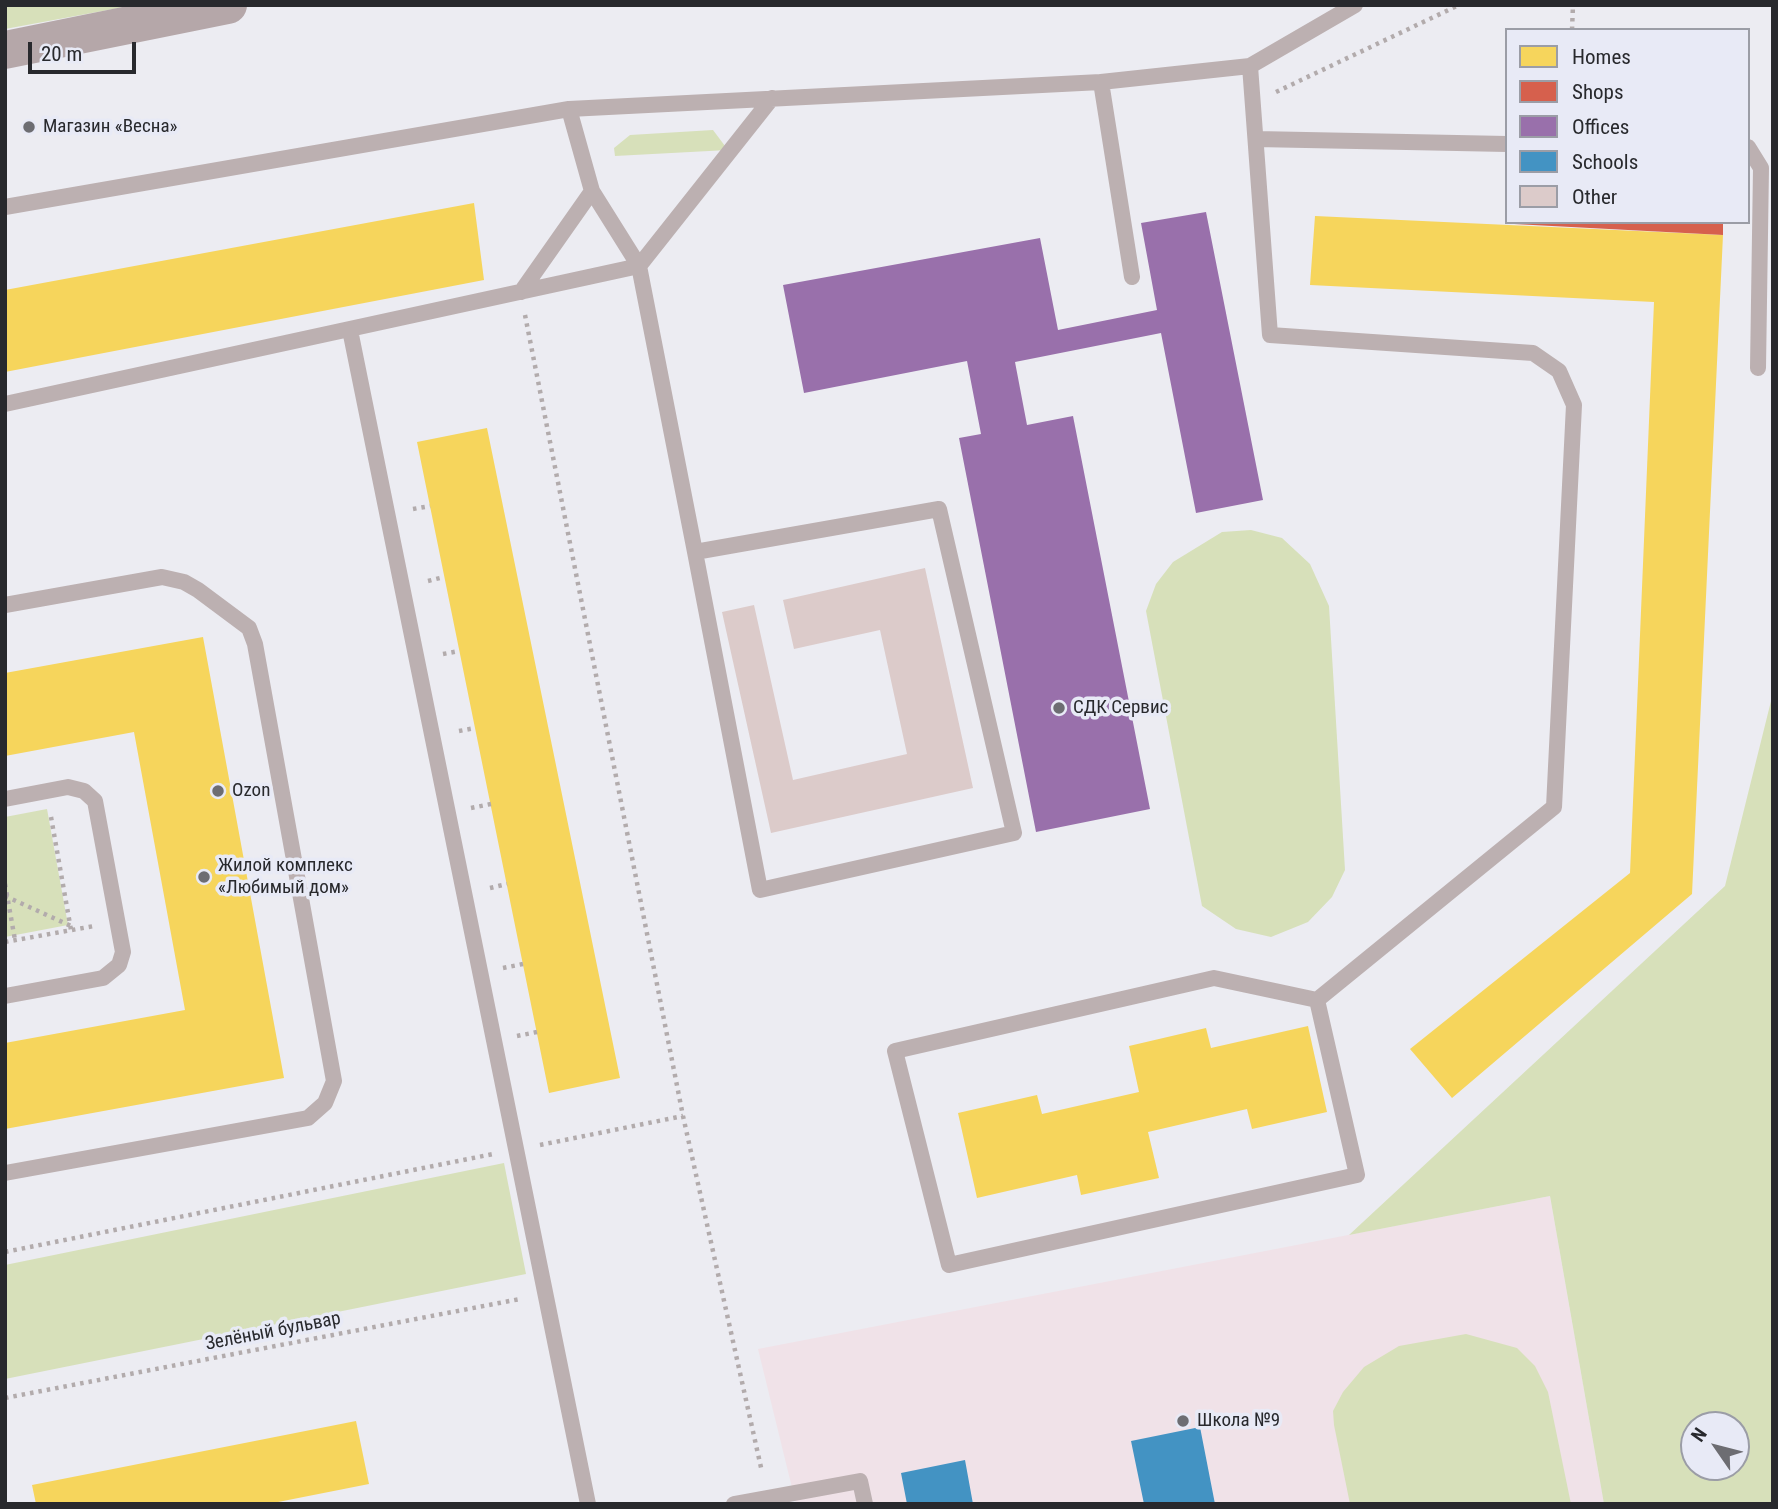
<!DOCTYPE html>
<meta charset="utf-8">
<style>
body{margin:0}
#map{position:relative;width:1778px;height:1509px;overflow:hidden;background:#ececf2;font-family:"Roboto Condensed",sans-serif}
canvas{display:block}
.frame{position:absolute;inset:0;border:7px solid #28292d;pointer-events:none}
.legend{position:absolute;left:1505px;top:28px;width:245px;height:196px;box-sizing:border-box;background:#e8eaf6;border:2px solid #9b9da6;margin:0;padding:9px 12px;list-style:none;font-size:21px;color:#28292d}
.legend li{display:flex;align-items:center;gap:14px;height:35px}
.legend b{width:35px;border:2px solid #9b9da6}
.north{position:absolute;left:1680px;top:1411px;width:70px;height:70px;box-sizing:border-box;background:#e8eaf6;border:2px solid #9b9da6;border-radius:50%;rotate:305deg;font-size:19px;font-weight:700;line-height:28px;text-align:center;color:#28292d}
.north::after{content:'';display:block;margin:auto;width:24px;height:32px;background:#6d6d72;clip-path:polygon(50% 0,100% 100%,50% 72%,0 100%)}
.scale{position:absolute;left:28px;top:42px;width:108px;height:32px;box-sizing:border-box;border:4px solid #28292d;border-top:0;padding-left:9px;font-size:21px;line-height:24px;white-space:nowrap;color:#28292d;-webkit-text-stroke:5px #e8eaf6;paint-order:stroke}
</style>
<div id="map">
<canvas width="1778" height="1509"></canvas>
<div class="frame"></div>
<ul class="legend">
<li><b style="height:19px;background:#f6d55c"></b>Homes</li>
<li><b style="height:19px;background:#d6604d"></b>Shops</li>
<li><b style="height:19px;background:#9970ab"></b>Offices</li>
<li><b style="height:19px;background:#4393c3"></b>Schools</li>
<li><b style="height:19px;background:#dccbca"></b>Other</li>
</ul>
<div class="north">N</div>
<div class="scale">20 m</div>
</div>
<script>
const g = document.querySelector('canvas').getContext('2d');
g.lineJoin = 'round';
function fill(path, color) { g.fillStyle = color; g.fill(path, 'evenodd'); }
const poly = rows => new Path2D(rows.map(r => 'M' + r).join(''));
function stroke(path, color, width, dash) { g.strokeStyle = color; g.lineWidth = width; g.lineCap = dash ? 'butt' : 'round'; g.setLineDash(dash || []); g.stroke(path); }
function write(font, color, halo, rows, align = 'center') {
  g.font = font + ' "Roboto Condensed",sans-serif'; g.lineWidth = 7; g.setLineDash([]); g.textBaseline = 'middle'; g.strokeStyle = halo; g.fillStyle = color; for (const [text, x, y, turn = 0] of rows) {
    g.save(); g.translate(x, y); g.rotate((+turn || 0) * Math.PI / 180); g.textAlign = isNaN(turn) ? turn : align; if (halo) g.strokeText(text, 0, 0); g.fillText(text, 0, 0); g.restore();
  }
}
const education = poly([
 [1550,1196,1604,1504,796,1504,758,1349]
]);
const green = poly([
 [11,5,135,5,5,29,5,6],
 [713,130,728,150,615,156,614,148,630,135],
 [1251,530,1282,538,1310,564,1329,606,1345,870,1332,897,1308,922,1271,937,1236,929,1202,906,1146,611,1156,584,1173,562,1222,532],
 [1773,693,1773,1504,1604,1504,1550,1196,1349,1235,1725,886],
 [1736,1425,1736,1467,1694,1467,1694,1425],
 [47,809,68,925,5,937,5,817],
 [504,1163,526,1274,5,1379,5,1265],
 [1466,1334,1517,1348,1535,1366,1548,1392,1571,1504,1350,1504,1334,1425,1333,1411,1343,1392,1364,1367,1399,1346]
]);
const homes = poly([
 [474,203,484,280,5,372,5,290],
 [1315,216,1723,235,1692,894,1452,1098,1410,1049,1630,873,1654,302,1310,285],
 [487,428,620,1078,549,1093,417,442],
 [203,637,284,1078,5,1129,5,1043,185,1010,134,732,5,756,5,673],
 [1308,1026,1327,1112,1252,1129,1247,1109,1148,1132,1159,1178,1081,1195,1077,1175,977,1198,958,1113,1037,1095,1042,1114,1139,1092,1129,1046,1206,1028,1211,1048],
 [356,1421,369,1484,268,1504,36,1504,32,1485]
]);
const shops = poly([
 [1514,222,1723,222,1723,235,1514,224]
]);
const offices = poly([
 [1206,212,1263,500,1196,513,1161,333,1015,362,1027,425,1073,416,1150,809,1036,832,959,438,981,434,967,361,804,393,783,285,1040,238,1058,330,1157,310,1141,223]
]);
const schools = poly([
 [1200,1427,1215,1504,1144,1504,1131,1441],
 [965,1460,973,1504,907,1504,901,1473]
]);
const building = poly([
 [925,568,973,788,771,833,722,612,754,605,793,780,907,754,880,630,794,649,783,600]
]);
const path = poly([
 [1572,30,1573,5],
 [1276,92,1459,5],
 [525,315,683,1116,762,1472],
 [413,509,430,506],
 [428,581,444,577],
 [443,654,459,651],
 [459,731,475,728],
 [471,808,491,804],
 [51,817,71,930],
 [5,884,15,940],
 [490,888,507,884],
 [5,896,71,926],
 [5,942,94,926],
 [503,968,523,964],
 [517,1036,537,1032],
 [540,1145,683,1116],
 [5,1252,493,1154],
 [5,1398,520,1299]
]);
const service = poly([
 [1250,66,1270,335,1533,353,1559,371,1574,405,1554,807,1317,1000,1214,978,895,1051,949,1265,1357,1175,1317,1000],
 [1101,82,1132,277],
 [569,109,592,191,639,266,695,552,760,890,1014,833,939,509,695,552],
 [1256,139,1507,144],
 [1748,147,1761,168,1758,368],
 [5,207,569,109,1101,82,1250,66,1355,5],
 [521,292,592,191],
 [350,330,588,1504],
 [5,404,639,266,772,98],
 [5,605,162,577,184,582,198,590,249,628,255,644,334,1081,325,1103,308,1118,5,1173],
 [5,799,68,787,84,791,95,801,123,952,119,965,103,978,5,996],
 [734,1504,860,1481,865,1504]
]);
const primary = poly([
 [5,50,228,5]
]);
const markers = [
 [29,127,7,"#6d6d72"],
 [1059,708,7,"#6d6d72"],
 [218,791,7,"#6d6d72"],
 [204,877,7,"#6d6d72"],
 [1183,1421,7,"#6d6d72"]
];
const poiNames = [
 ["Магазин «Весна»",43,127],
 ["СДК Сервис",1073,708],
 ["Ozon",232,791],
 ["Жилой комплекс",218,866],
 ["«Любимый дом»",218,888],
 ["Школа №9",1197,1421]
];
const streetNames = [
 ["Зелёный бульвар",273,1332,-11]
];
fill(education, '#f0e2e8');
fill(green, '#d7e0ba');
fill(homes, '#f6d55c');
fill(shops, '#d6604d');
fill(offices, '#9970ab');
fill(schools, '#4393c3');
fill(building, '#dccbca');
stroke(path, '#b2abac', 4.5, [3.5, 5]);
stroke(service, '#bcb0b1', 16);
stroke(primary, '#b5a7a9', 38);
for (const [x, y, r, color] of markers) { const dot = new Path2D(); dot.arc(x, y, r, 0, 2 * Math.PI); g.fillStyle = color; g.fill(dot); stroke(dot, '#e8eaf6', 2.5); }
write('19px', '#28292d', '#e8eaf6', poiNames, 'left');
write('19px', '#28292d', '#e8eaf6', streetNames);
</script>
